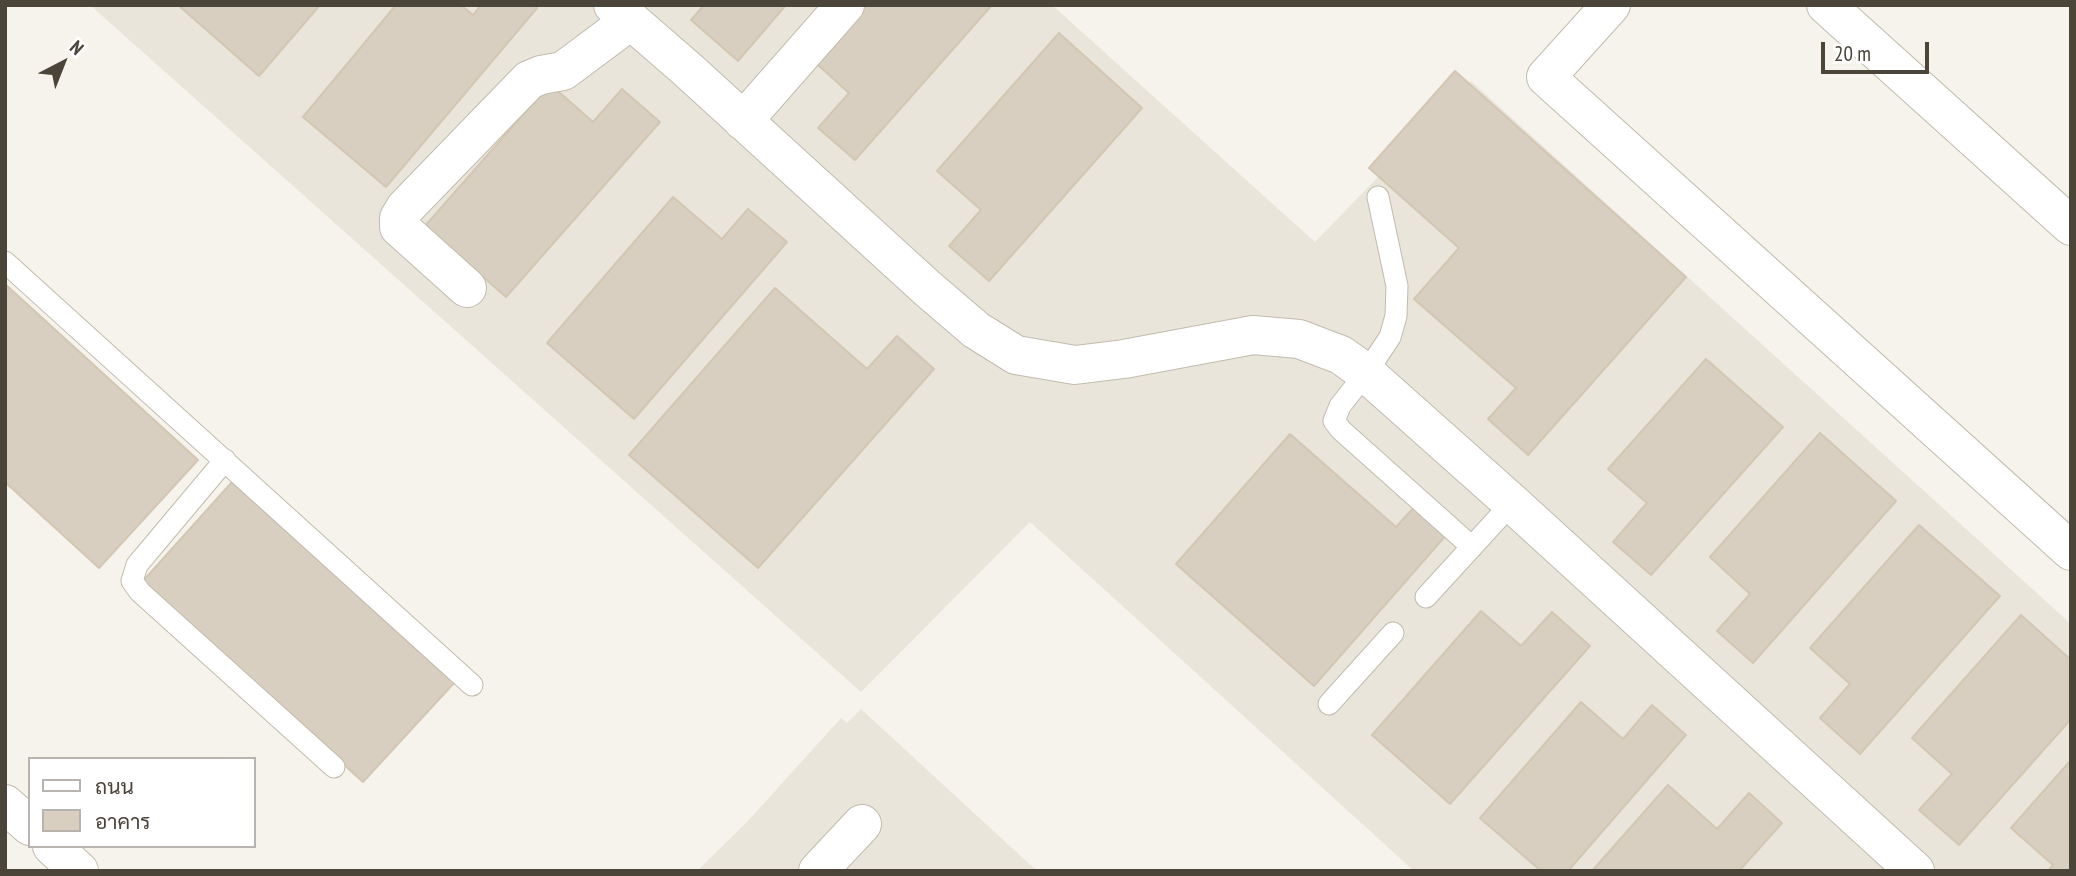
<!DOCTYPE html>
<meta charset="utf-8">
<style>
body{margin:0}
#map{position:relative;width:2076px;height:876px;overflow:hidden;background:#f6f3ec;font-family:"PT Sans Narrow",Sarabun,sans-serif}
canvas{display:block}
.frame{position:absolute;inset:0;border:7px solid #4b4439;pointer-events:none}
.legend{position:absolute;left:28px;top:757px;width:228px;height:91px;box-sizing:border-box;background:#fff;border:2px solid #b7b4b0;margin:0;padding:9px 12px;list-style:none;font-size:21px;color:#4b4439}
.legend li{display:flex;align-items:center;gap:14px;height:35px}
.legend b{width:35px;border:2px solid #b7b4b0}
.north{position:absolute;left:28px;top:28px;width:70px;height:70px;-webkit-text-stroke:5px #fff;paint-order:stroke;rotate:42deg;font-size:19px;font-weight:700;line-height:28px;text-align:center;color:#4b4439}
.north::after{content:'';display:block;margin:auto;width:24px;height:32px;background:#4b4439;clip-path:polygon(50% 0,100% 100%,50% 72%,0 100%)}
.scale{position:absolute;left:1821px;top:42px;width:108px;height:32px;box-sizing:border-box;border:4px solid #4b4439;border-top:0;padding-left:9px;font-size:21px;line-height:24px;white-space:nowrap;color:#4b4439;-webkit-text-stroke:5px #fff;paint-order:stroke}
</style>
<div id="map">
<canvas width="2076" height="876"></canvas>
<div class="frame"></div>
<ul class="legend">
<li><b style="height:9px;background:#fff"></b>ถนน</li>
<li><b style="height:19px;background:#d8cfc1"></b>อาคาร</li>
</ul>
<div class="north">N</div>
<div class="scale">20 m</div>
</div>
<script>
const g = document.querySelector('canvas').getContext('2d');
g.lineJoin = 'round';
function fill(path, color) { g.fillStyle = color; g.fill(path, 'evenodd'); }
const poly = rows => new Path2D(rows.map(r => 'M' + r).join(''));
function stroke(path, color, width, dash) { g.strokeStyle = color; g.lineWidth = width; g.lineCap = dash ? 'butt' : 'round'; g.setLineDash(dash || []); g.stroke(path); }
const residential = poly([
 [90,5,1052,5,1315,242,1471,81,2071,624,2071,871,1414,871,1030,522,861,692],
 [861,709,1037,871,697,871,748,821,841,718,847,723]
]);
const building = poly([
 [178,5,320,5,259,76,178,5],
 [396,5,461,5,473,15,481,5,534,5,537,8,386,187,303,117,396,5],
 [704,5,786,5,738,61,691,20,704,5],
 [851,5,992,5,855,160,818,128,849,93,807,55,851,5],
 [1059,33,1142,108,989,281,949,246,981,210,937,171,1059,33],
 [1455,71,1686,277,1528,455,1488,419,1516,388,1414,299,1459,248,1369,168,1455,71],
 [550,84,593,122,622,89,660,122,506,297,425,226,550,84],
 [673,197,722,239,748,209,787,242,634,419,547,343,673,197],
 [5,284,198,460,99,568,5,482,5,284],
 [775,288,867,369,897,336,934,369,758,568,629,455,775,288],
 [1706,359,1783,427,1651,575,1613,542,1647,503,1608,469,1706,359],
 [1820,433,1896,501,1753,663,1717,631,1750,594,1710,557,1820,433],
 [1290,434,1396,527,1416,505,1448,533,1314,686,1176,564,1290,434],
 [232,482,454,683,363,782,142,582,232,482],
 [1919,525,2000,596,1860,754,1820,718,1850,684,1810,648,1919,525],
 [1481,611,1521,646,1552,612,1590,646,1450,804,1372,735,1481,611],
 [2021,615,2071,660,2071,719,1959,845,1919,810,1952,774,1912,738,2021,615],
 [1581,702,1623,739,1652,705,1686,735,1568,871,1541,871,1480,818,1581,702],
 [2071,760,2071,871,2048,871,2053,865,2011,828,2071,760],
 [1668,785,1717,829,1749,793,1782,823,1739,871,1592,871,1668,785]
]);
const lane = poly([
 [1378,197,1397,286,1396,316,1390,337,1366,373,1340,406,1334,421,1341,430,1472,547],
 [5,262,472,685],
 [225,460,137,565,132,581,140,592,334,767],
 [1426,597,1512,503],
 [1329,704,1393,633]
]);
const street = poly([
 [613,5,688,70,927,288,976,330,1016,355,1075,365,1124,359,1253,335,1299,339,1341,355,1366,373,1512,503,1915,871],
 [1611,5,1546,77,2071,551],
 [1826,5,2071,226],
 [743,121,845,5],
 [467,288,399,227,399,218,405,208,529,80,541,75,563,71,630,21],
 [5,804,30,826],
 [52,846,79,871],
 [818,871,862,824]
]);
fill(residential, '#eae5da');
fill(building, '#d8cfc1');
stroke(building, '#d3c7b4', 2);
stroke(lane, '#c2bbae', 23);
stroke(street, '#c2bbae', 40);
stroke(lane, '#fff', 21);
stroke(street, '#fff', 38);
</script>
